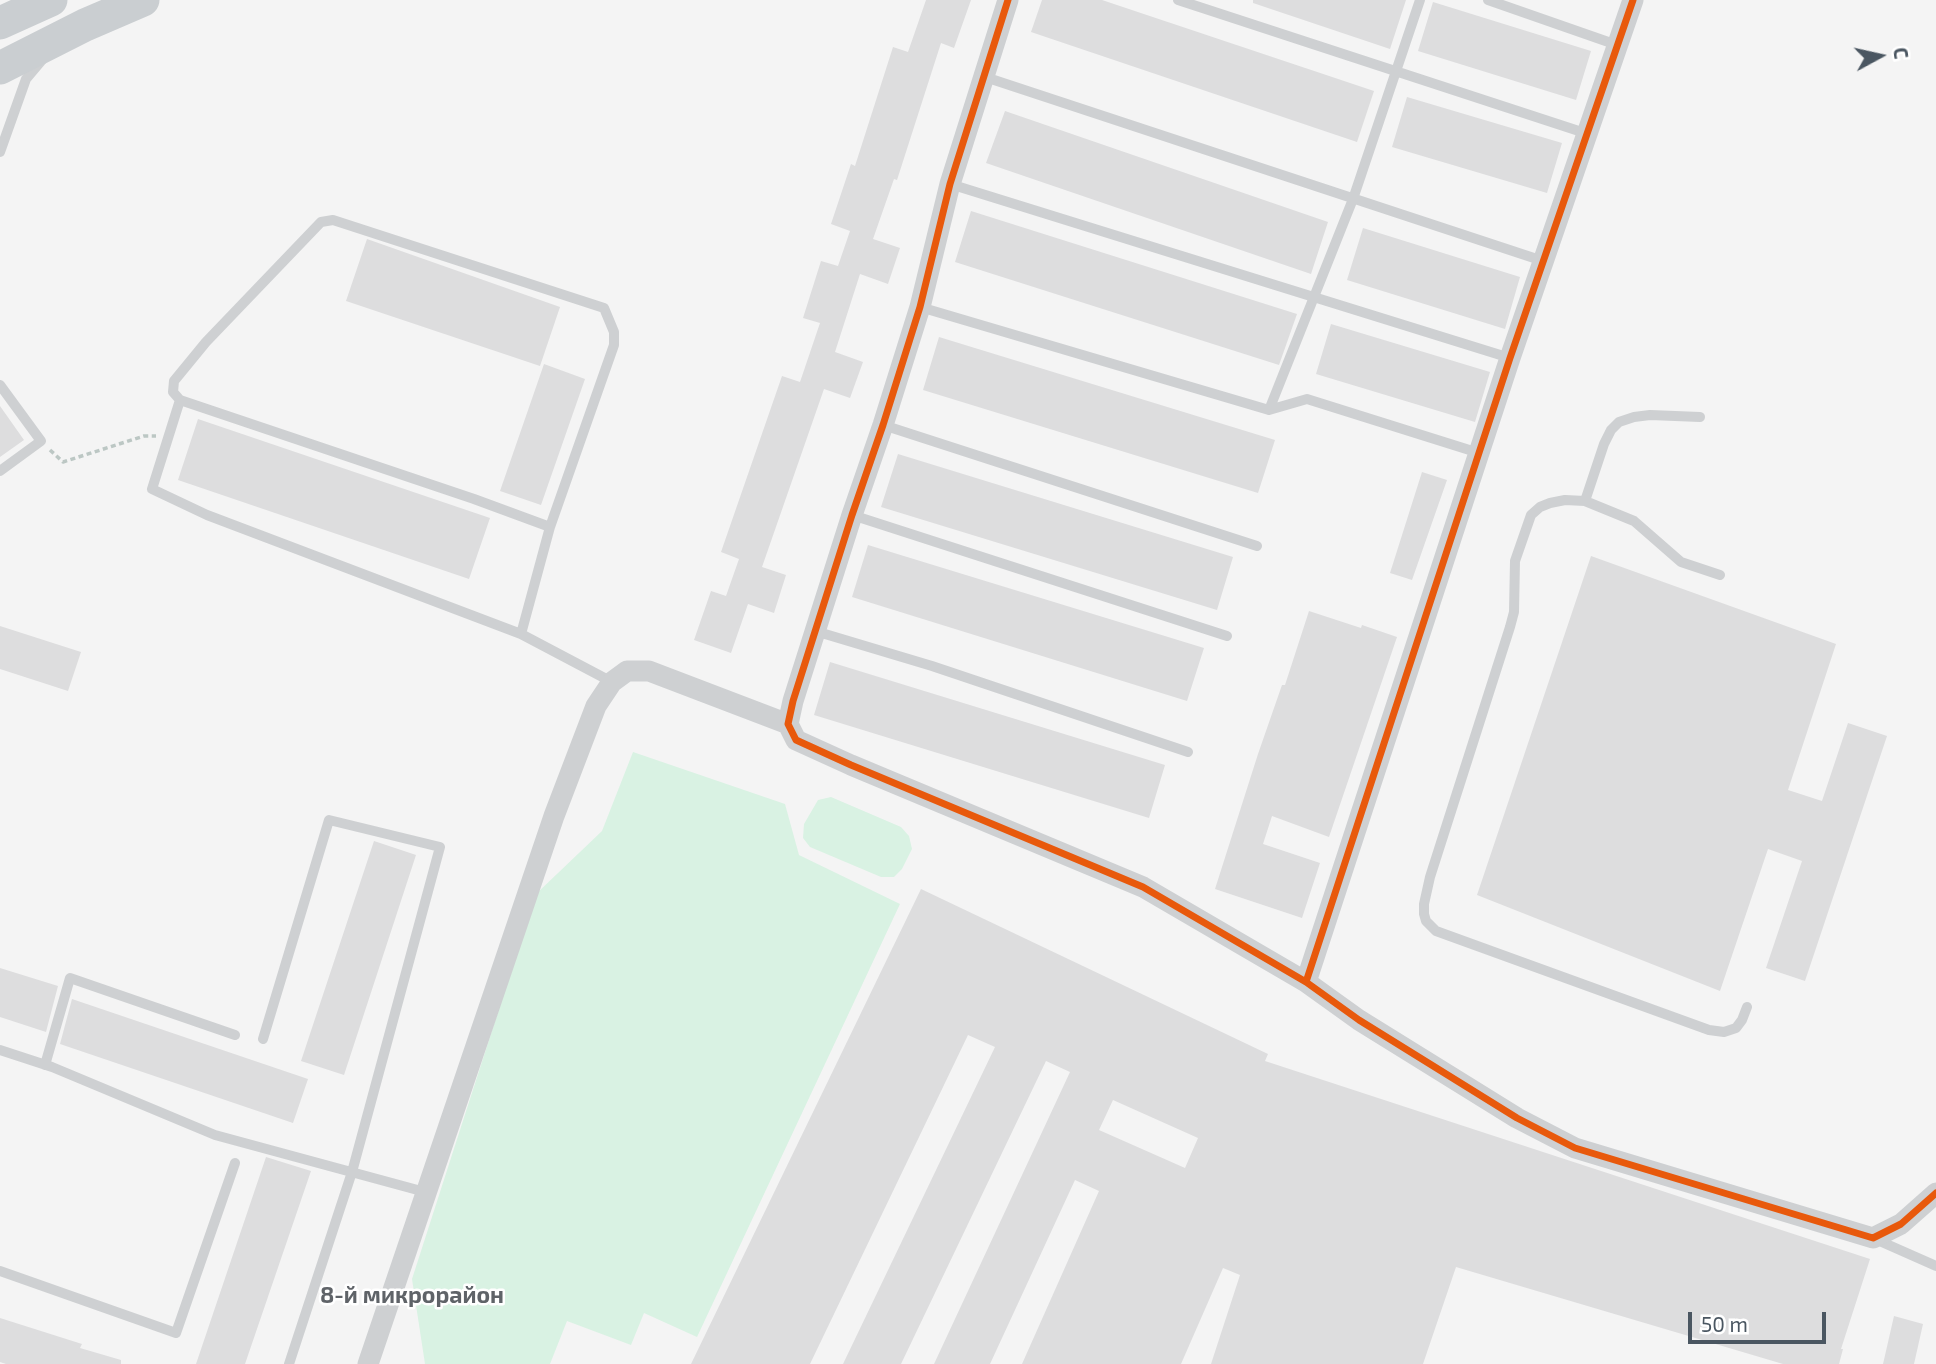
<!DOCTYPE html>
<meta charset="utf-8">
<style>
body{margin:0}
#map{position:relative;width:1936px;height:1364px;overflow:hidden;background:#f4f4f4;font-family:"Exo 2",sans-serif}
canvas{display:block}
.north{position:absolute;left:1845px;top:21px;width:70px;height:70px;-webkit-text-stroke:5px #fff;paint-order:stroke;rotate:82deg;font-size:19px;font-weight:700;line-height:28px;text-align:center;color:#4a5661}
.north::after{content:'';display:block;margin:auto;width:24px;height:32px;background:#4a5661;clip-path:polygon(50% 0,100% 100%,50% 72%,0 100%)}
.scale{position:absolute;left:1688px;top:1312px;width:138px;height:32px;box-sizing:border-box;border:4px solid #4a5661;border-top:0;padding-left:9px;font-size:21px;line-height:24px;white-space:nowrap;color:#4a5661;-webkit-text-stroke:5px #fff;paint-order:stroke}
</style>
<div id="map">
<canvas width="1936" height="1364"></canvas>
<div class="north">С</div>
<div class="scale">50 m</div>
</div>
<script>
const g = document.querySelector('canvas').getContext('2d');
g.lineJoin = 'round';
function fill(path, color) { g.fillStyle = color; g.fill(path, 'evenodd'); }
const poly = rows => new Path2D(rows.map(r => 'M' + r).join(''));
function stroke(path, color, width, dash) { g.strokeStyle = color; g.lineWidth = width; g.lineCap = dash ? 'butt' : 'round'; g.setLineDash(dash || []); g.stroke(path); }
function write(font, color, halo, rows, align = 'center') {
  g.font = font + ' "Exo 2",sans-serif'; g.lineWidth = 5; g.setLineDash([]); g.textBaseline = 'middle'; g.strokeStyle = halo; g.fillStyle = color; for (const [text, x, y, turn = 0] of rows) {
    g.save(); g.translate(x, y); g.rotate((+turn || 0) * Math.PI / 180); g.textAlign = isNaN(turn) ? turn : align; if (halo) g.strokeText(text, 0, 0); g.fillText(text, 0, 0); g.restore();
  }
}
const green = poly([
 [633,752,785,804,799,855,900,904,697,1337,644,1313,631,1345,567,1321,550,1364,425,1364,412,1279,536,894,602,831],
 [831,797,901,827,909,836,912,849,902,869,894,877,881,877,810,847,803,838,804,824,818,800]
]);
const building = poly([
 [926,0,971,0,954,48,941,43,897,180,894,179,873,239,900,248,888,284,860,274,835,352,863,362,850,398,824,389,762,567,786,575,774,613,748,604,731,653,694,640,711,591,726,596,739,559,721,552,782,376,800,382,820,323,803,318,821,261,838,266,850,231,831,224,851,164,855,166,893,47,908,52],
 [1042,0,1102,0,1374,91,1357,142,1031,32],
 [1253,0,1406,0,1390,49,1253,3],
 [1433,2,1591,51,1576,100,1418,51],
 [1407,97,1562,143,1547,193,1392,147],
 [1005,111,1328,222,1311,274,986,163],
 [971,211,1297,314,1279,365,955,262],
 [1363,228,1520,277,1505,329,1347,280],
 [367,239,560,307,540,366,346,301],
 [1331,324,1490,372,1475,422,1316,374],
 [939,337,1275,440,1258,493,923,390],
 [544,364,585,379,541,505,500,491],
 [0,406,24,440,0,457],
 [198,419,490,518,469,579,178,480],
 [898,454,1233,557,1217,610,881,507],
 [1422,472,1447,480,1412,580,1390,573],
 [868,545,1204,648,1187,701,852,597],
 [1591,556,1836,644,1788,790,1822,801,1848,723,1887,736,1805,981,1766,968,1802,861,1768,849,1720,991,1477,895],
 [1309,611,1361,628,1362,625,1397,637,1329,837,1272,816,1263,844,1320,863,1302,918,1215,889,1258,754,1282,685,1285,685],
 [0,626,81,652,68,691,0,669],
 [830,662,1165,765,1149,818,814,715],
 [374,841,416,855,344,1075,301,1061],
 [921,889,1268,1054,1265,1061,1870,1259,1841,1349,1843,1349,1839,1364,1783,1364,1456,1267,1423,1364,1211,1364,1240,1275,1223,1268,1181,1364,1022,1364,1099,1191,1075,1180,990,1364,934,1364,1070,1072,1046,1061,901,1364,843,1364,995,1047,968,1035,810,1364,691,1364],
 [1113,1100,1198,1138,1185,1168,1099,1130],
 [0,968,58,986,46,1032,0,1017],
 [72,999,308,1079,293,1123,60,1044],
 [266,1157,311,1171,245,1364,196,1364],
 [1894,1316,1923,1324,1914,1364,1883,1364],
 [0,1318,82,1344,80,1348,121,1360,121,1364,6,1364,0,1362]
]);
const path = poly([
 [50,450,63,462,144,436,156,436]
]);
const service = poly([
 [1178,0,1588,134],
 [1488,0,1617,45],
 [982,76,1543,261],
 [0,152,26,79,42,60],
 [950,184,1510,358],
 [920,307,1269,410,1307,399,1479,453],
 [0,385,41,441,0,471],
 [180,400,474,499,550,527],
 [1269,410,1353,199,1420,0],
 [883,425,1257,546],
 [1585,501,1604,444,1611,430,1619,422,1634,417,1650,415,1700,417],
 [852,515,1227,636],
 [1720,575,1681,562,1634,521,1585,501,1565,500,1550,503,1540,507,1531,515,1515,561,1514,612,1510,627,1430,877,1424,904,1424,914,1426,921,1436,931,1709,1030,1724,1032,1736,1028,1742,1020,1747,1007],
 [815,631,932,666,1188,752],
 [521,634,550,527,614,345,614,332,604,308,333,220,321,222,206,342,174,381,173,392,180,400,152,489,207,515,521,634,612,682],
 [263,1039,329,820,440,847,352,1172,289,1364],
 [0,1050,52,1067,215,1135,425,1192],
 [45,1065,70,978,235,1035],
 [1875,1239,1936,1266],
 [0,1271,176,1333,235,1163]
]);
const minor = poly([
 [1008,0,950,184,920,307,883,425,852,515,793,701,788,724,796,740,851,765,1143,887,1306,982,1359,1020,1517,1118,1575,1148,1873,1238,1901,1224,1936,1193],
 [1306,982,1510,358,1633,0],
 [368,1364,554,816,596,706,612,682,627,671,649,671,788,724]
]);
const primary = poly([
 [0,23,51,0],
 [0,68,85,25,143,0]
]);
const cycleway = poly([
 [1008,0,950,184,920,307,883,425,852,515,793,701,788,724,796,740,851,765,1143,887,1306,982,1359,1020,1517,1118,1575,1148,1873,1238,1901,1224,1936,1193],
 [1306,982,1510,358,1633,0]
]);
const neighbourhoodNames = [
 ["8-й микрорайон",412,1295]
];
fill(green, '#d9f2e3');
fill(building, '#ddddde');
stroke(path, '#bcc7c4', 3.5, [5, 3.5]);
stroke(service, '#ced0d2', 10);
stroke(minor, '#ced0d2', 21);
stroke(primary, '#caced1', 33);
stroke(cycleway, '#e8590c', 7);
write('bold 23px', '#5f6368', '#fff', neighbourhoodNames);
</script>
